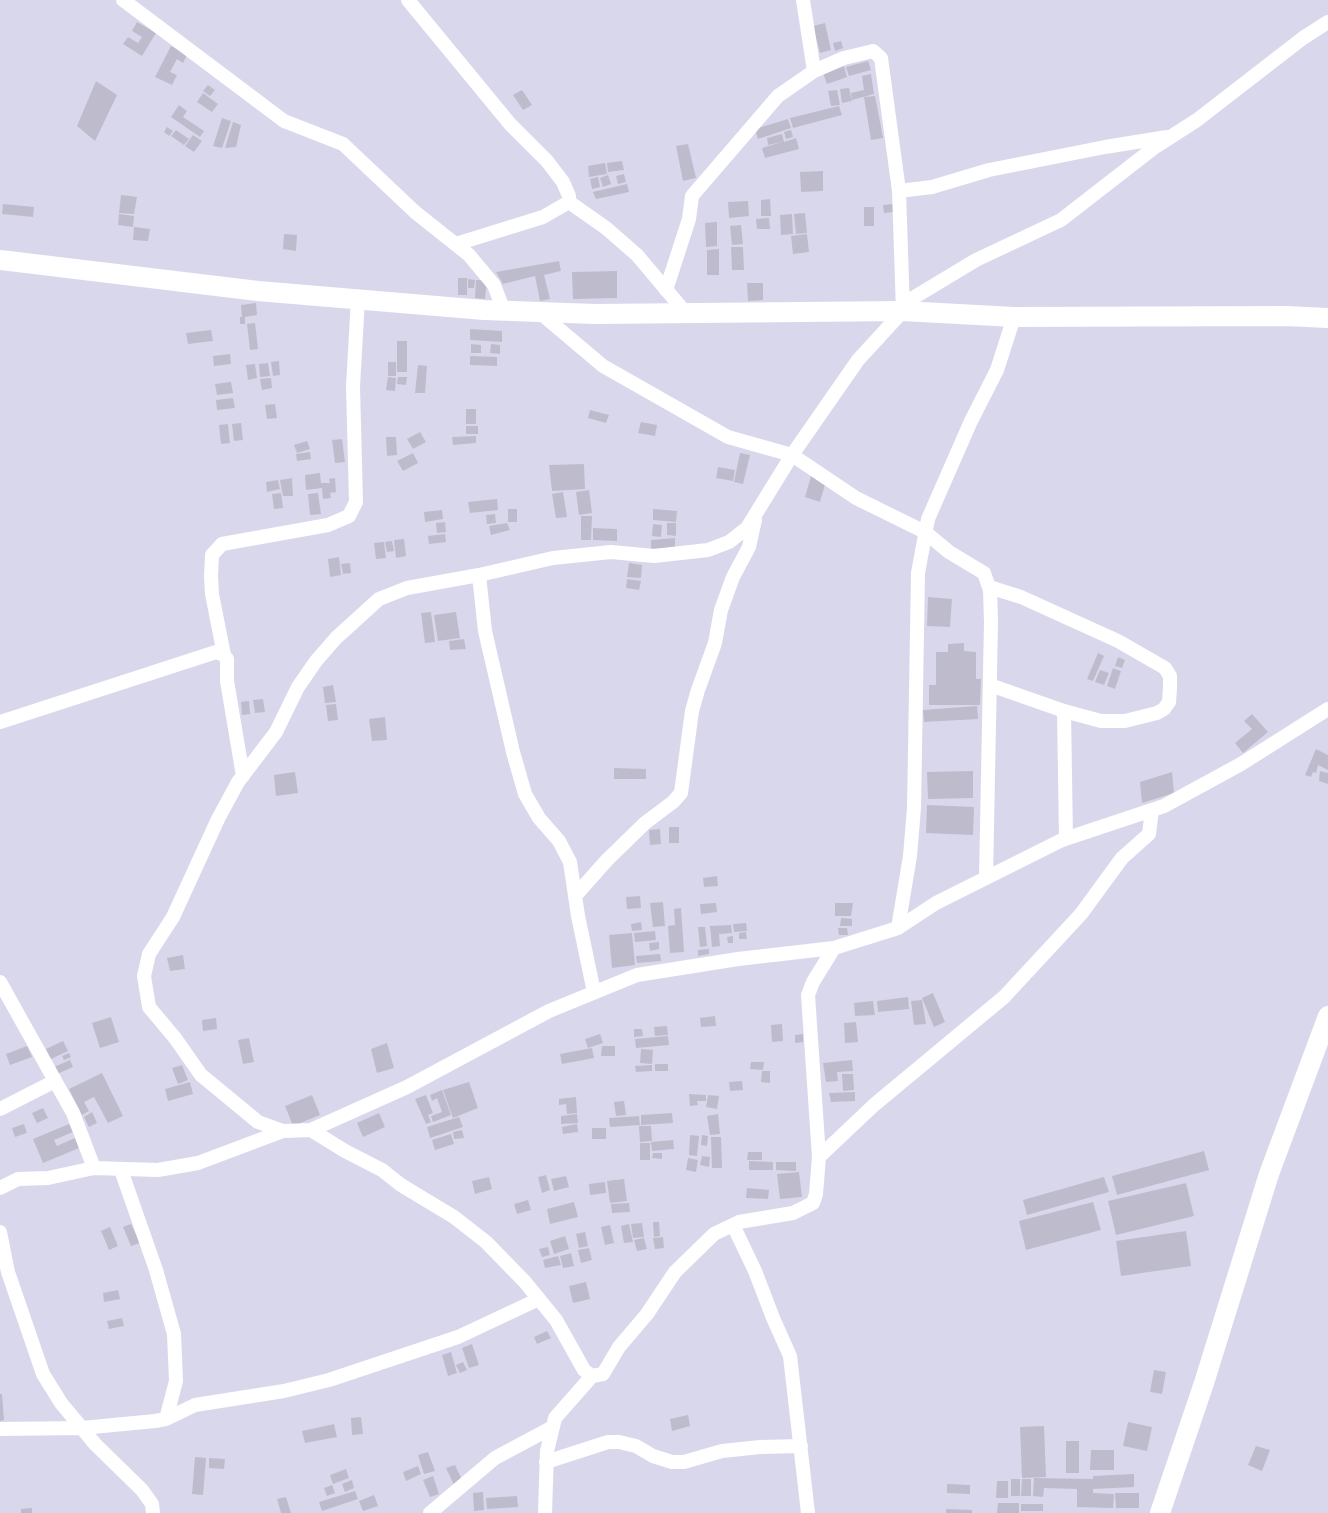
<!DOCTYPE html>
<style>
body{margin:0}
canvas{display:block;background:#d9d7eb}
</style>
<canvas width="1328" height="1513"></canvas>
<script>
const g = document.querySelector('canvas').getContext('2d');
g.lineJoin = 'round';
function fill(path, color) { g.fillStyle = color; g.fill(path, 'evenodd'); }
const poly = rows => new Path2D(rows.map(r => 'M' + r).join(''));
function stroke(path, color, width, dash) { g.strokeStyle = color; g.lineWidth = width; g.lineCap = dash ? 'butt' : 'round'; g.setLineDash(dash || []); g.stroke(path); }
const building = poly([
 [137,22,156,33,142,56,123,44,128,37,138,43,142,37,132,31],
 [825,23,831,50,820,53,813,26],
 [841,41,843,48,835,51,833,43],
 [171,46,187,55,183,63,177,59,170,72,177,75,172,85,155,77],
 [868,61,871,70,849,76,846,67],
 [844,66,847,77,827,84,823,73],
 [871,74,874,94,852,100,851,93,864,90,862,76],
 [96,81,117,95,95,141,77,126],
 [208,85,215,90,210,96,203,91],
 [849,88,852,101,842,103,840,89],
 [522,90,532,105,523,110,513,95],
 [837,90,840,105,831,106,828,91],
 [203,93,218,104,212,112,197,102],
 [875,96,883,138,871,140,864,97],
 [179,105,187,111,183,117,204,131,200,137,171,117],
 [839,106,842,115,793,128,790,118],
 [222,118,231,121,222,148,213,146],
 [788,119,791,128,758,139,755,129],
 [233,122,241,125,236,147,225,148],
 [167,127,173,131,169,136,164,132],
 [176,130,189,139,184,145,171,136],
 [791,130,793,137,786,139,784,132],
 [782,134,784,142,796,138,799,149,765,158,762,148,782,142,768,145,767,138],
 [193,135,202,141,194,152,185,146],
 [688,144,696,178,683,181,676,146],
 [622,161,624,170,608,172,607,163],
 [605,163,607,174,589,177,588,166],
 [823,171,823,191,801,192,800,172],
 [624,174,626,182,618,184,616,176],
 [608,175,611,184,603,187,600,178],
 [598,177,600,187,592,189,590,179],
 [627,184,629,192,596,199,593,192],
 [121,195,137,197,134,214,119,213],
 [770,199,771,216,761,216,761,200],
 [748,201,749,216,729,218,728,202],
 [3,204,34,207,33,217,2,214],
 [893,204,894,212,884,213,883,205],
 [864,207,874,207,874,226,864,226],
 [805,213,807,233,796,234,794,214],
 [119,214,134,216,133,227,118,225],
 [792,214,793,234,781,235,780,215],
 [769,218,770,229,757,229,756,219],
 [717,222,717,246,706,247,705,223],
 [741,225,743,244,732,245,730,226],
 [134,227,150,229,148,241,133,240],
 [284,234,297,235,296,251,283,249],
 [807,234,809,252,793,254,791,236],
 [731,247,743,247,744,270,732,270],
 [719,249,719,275,707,275,707,250],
 [559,261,561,271,544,275,550,299,540,301,535,276,503,284,496,272],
 [617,271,617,298,573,299,572,272],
 [458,278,467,278,467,295,458,295],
 [468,279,475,280,474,288,468,288],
 [476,280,487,280,485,299,475,298],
 [747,283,763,283,763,300,748,301],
 [256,303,257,315,245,317,245,324,240,324,240,317,242,317,241,305],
 [255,323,258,349,250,350,247,324],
 [470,329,502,331,502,342,470,340],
 [211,330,213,341,188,344,186,333],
 [397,341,407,341,407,372,397,372],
 [471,344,481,345,481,353,471,353],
 [491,344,500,345,500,354,490,353],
 [230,354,231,364,214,366,213,356],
 [470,356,497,357,497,366,470,365],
 [279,361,280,375,273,376,271,362],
 [388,362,396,362,396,376,388,376],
 [268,363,270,376,260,377,259,364],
 [255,364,257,378,248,380,246,365],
 [418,365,427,366,425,393,415,393],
 [388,377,396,378,395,391,386,390],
 [398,377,407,377,406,385,397,384],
 [271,378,272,388,262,390,260,379],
 [231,382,233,393,217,395,215,384],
 [233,398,235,408,217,410,216,400],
 [275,404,277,418,267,419,265,405],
 [466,409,476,409,476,424,466,424],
 [590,410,609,415,606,423,588,418],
 [641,422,657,425,655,436,638,433],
 [241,423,243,440,234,441,232,424],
 [228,424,230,443,221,444,219,425],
 [466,426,478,426,478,434,466,434],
 [420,432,426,442,413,449,407,439],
 [476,436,476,443,453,445,452,437],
 [386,437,396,437,397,455,387,456],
 [342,439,345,462,335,463,332,440],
 [307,441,310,449,297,453,294,445],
 [310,452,311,459,297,461,296,454],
 [413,453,418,463,403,471,397,461],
 [740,453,750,455,743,484,734,482],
 [584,464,585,489,552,491,549,465],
 [718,467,735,470,733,481,716,478],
 [320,473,321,483,330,483,329,479,335,478,336,492,330,493,331,498,323,499,322,488,306,490,305,475],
 [811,476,826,481,820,502,805,497],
 [292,478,293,496,283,496,280,480],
 [278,480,280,489,267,492,266,482],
 [589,490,592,513,579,515,576,492],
 [563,492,567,517,556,518,552,494],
 [281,493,283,508,274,509,272,494],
 [318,493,321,514,310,515,308,494],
 [497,499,498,510,470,513,468,502],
 [508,509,517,509,517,522,508,522],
 [653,509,677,511,676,522,653,520],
 [442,510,443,519,425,522,424,512],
 [495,514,496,523,487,524,486,515],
 [581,516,592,516,591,540,581,540],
 [445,522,446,532,437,533,436,523],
 [507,523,510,530,491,535,489,526],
 [667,523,676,523,676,536,667,535],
 [653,524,662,525,661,537,652,536],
 [593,528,617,529,617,541,593,540],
 [445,534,446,542,429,544,428,536],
 [675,538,675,548,651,549,651,540],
 [404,539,406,556,396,558,394,540],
 [392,541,394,551,387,552,385,542],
 [384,542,386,558,376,559,374,543],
 [339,557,341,575,330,577,328,559],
 [350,563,351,573,343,574,341,564],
 [629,563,642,565,641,578,627,577],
 [627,579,641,581,639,590,626,588],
 [928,597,952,599,950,627,927,626],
 [431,612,435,642,425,643,421,613],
 [456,612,460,638,438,641,434,615],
 [464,639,466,649,450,650,449,641],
 [964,643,964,651,976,652,976,679,981,679,980,705,929,705,929,685,936,685,936,652,948,652,948,644],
 [1098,653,1104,656,1093,681,1087,679],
 [1118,657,1125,660,1122,668,1115,666],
 [1113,668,1121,671,1115,689,1107,686],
 [1100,670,1109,673,1104,685,1095,682],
 [333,685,336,702,325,703,323,687],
 [263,699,265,712,255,713,253,700],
 [249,701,250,714,242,715,241,702],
 [336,704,338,720,328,721,326,705],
 [977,706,978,719,924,722,923,710],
 [1252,714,1268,732,1243,753,1235,743,1252,729,1244,721],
 [385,717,387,740,372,741,369,719],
 [1316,749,1328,755,1328,770,1318,765,1316,773,1313,772,1311,777,1305,775],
 [614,768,646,769,646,779,614,779],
 [973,771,973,798,928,799,927,772],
 [1320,771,1328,773,1328,784,1319,781],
 [295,772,298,793,276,796,274,775],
 [1172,772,1174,793,1142,803,1140,782],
 [927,805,974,807,973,835,926,833],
 [669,827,679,827,679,843,669,843],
 [660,829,661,844,650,845,649,830],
 [717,876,718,886,704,887,703,878],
 [640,896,641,908,627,909,626,897],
 [663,902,665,926,653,927,650,903],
 [716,903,717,912,701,914,700,904],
 [835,903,853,903,851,916,835,916],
 [681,908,684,952,670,953,668,926,675,925,674,909],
 [841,918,852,919,852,926,840,926],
 [641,922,642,930,632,931,631,924],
 [746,923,747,931,734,932,733,924],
 [731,925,732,933,719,934,720,946,712,947,710,926],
 [698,927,705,927,707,946,700,947],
 [838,928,847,928,848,935,839,935],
 [655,931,656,940,635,942,634,933],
 [746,932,747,939,739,939,739,933],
 [632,933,635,965,612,968,609,935],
 [733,936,733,943,728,943,727,937],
 [659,942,659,949,650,951,649,943],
 [709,949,709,954,698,956,698,950],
 [660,954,661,961,637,963,636,956],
 [183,955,185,969,170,971,167,958],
 [933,993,945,1022,934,1027,922,998],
 [908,997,909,1009,878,1012,877,1001],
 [922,1000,926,1024,914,1025,911,1001],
 [873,1001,875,1015,855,1016,854,1003],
 [715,1016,716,1026,701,1027,700,1018],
 [111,1017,119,1042,100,1048,92,1023],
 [216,1018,217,1029,203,1031,202,1020],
 [856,1022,858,1042,845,1043,844,1023],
 [782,1024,783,1041,772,1042,771,1025],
 [667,1026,668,1035,655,1036,654,1027],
 [634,1029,642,1029,643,1036,634,1037],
 [600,1034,603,1043,588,1048,585,1039],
 [803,1034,803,1042,795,1043,795,1035],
 [668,1036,669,1045,636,1048,635,1039],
 [249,1038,254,1062,243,1064,238,1040],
 [63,1041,68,1051,51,1059,46,1049],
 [387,1043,394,1068,377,1073,371,1049],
 [27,1046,32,1057,10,1065,6,1054],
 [602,1046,615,1046,615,1056,601,1056],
 [592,1048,594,1058,562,1064,560,1054],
 [641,1049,653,1050,652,1064,640,1063],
 [69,1053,71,1057,64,1060,62,1056],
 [70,1060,73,1067,57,1074,54,1067],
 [852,1060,853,1071,837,1072,838,1081,826,1082,823,1063],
 [751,1062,764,1062,763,1070,750,1069],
 [655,1064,668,1064,668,1071,655,1071],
 [182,1065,188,1080,178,1084,172,1068],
 [652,1065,652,1071,636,1072,635,1066],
 [762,1071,770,1071,770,1083,761,1082],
 [102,1073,123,1116,108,1123,94,1097,84,1102,89,1111,82,1115,69,1089],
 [842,1074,853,1074,854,1090,843,1091],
 [742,1081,743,1090,730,1091,729,1082],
 [190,1082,193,1094,168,1101,165,1089],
 [469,1082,478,1108,453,1118,443,1090],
 [442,1090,451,1115,433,1122,431,1116,442,1112,437,1098,432,1101,430,1095],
 [855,1092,855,1101,831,1102,829,1093],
 [689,1094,706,1095,706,1101,697,1101,698,1105,690,1106],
 [312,1095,320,1115,293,1126,285,1106],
 [426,1095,433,1113,428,1115,431,1122,426,1124,415,1099],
 [708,1095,719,1096,717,1109,706,1107],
 [576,1097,577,1113,567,1114,566,1104,559,1105,559,1099],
 [624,1101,626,1115,616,1116,614,1102],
 [43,1108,48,1118,37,1123,32,1113],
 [92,1112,97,1123,89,1127,84,1117],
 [379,1113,385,1127,363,1137,357,1123],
 [672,1113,673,1123,641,1125,641,1115],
 [577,1114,578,1123,561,1124,561,1116],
 [718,1114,720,1134,710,1135,707,1116],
 [639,1116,640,1125,610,1127,609,1118],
 [459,1117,463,1127,430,1138,427,1127],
 [24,1124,27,1133,15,1137,12,1128],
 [69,1124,73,1132,54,1140,57,1146,75,1138,79,1148,43,1163,33,1139],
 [577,1124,578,1132,563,1134,562,1127],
 [639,1126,651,1126,652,1141,640,1142],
 [592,1128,606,1128,606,1139,592,1139],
 [462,1130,464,1138,454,1139,453,1132],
 [451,1134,454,1144,435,1150,432,1140],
 [690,1135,699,1136,697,1156,689,1155],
 [702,1135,708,1136,707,1146,701,1145],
 [711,1137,721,1137,722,1168,712,1168],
 [673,1140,674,1149,652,1151,651,1142],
 [640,1143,650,1143,650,1160,640,1160],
 [1204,1151,1209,1170,1117,1195,1112,1176],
 [748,1152,762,1152,762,1160,747,1160],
 [653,1153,662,1153,662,1159,652,1158],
 [702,1156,710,1157,709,1167,700,1165],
 [688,1158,698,1160,696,1172,686,1170],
 [749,1161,773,1162,773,1170,749,1170],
 [776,1162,796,1162,796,1171,776,1170],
 [799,1172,802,1197,780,1199,777,1174],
 [546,1175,550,1190,542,1193,538,1177],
 [566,1176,569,1187,554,1191,551,1179],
 [489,1177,492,1189,475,1194,472,1181],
 [1104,1177,1109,1192,1027,1215,1023,1200],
 [624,1179,627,1201,610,1203,607,1181],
 [605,1182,606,1193,590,1195,589,1184],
 [1186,1183,1194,1216,1116,1235,1108,1201],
 [747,1188,769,1190,768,1199,746,1198],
 [528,1200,531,1210,517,1214,514,1204],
 [574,1202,578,1217,550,1224,547,1209],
 [1093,1202,1101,1230,1026,1250,1019,1221],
 [629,1203,630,1212,612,1213,611,1204],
 [653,1222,659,1222,660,1236,654,1237],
 [642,1223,644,1237,633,1238,631,1224],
 [131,1224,140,1243,131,1246,123,1227],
 [629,1224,633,1242,624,1243,621,1226],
 [610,1225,614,1243,605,1245,601,1227],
 [110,1227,118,1246,109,1250,101,1231],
 [1186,1231,1191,1266,1121,1276,1116,1241],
 [585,1232,588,1246,579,1248,576,1234],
 [565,1236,569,1249,554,1254,550,1241],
 [663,1237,664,1248,655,1249,653,1238],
 [644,1238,647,1249,637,1251,634,1240],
 [548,1247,550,1255,542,1257,539,1249],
 [589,1248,592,1260,581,1263,578,1250],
 [571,1253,574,1266,563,1268,560,1256],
 [558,1256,561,1265,545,1268,543,1260],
 [586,1282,590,1299,573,1303,569,1286],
 [118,1290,120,1299,104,1302,103,1293],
 [122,1318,124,1326,109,1329,107,1321],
 [547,1331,551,1338,537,1344,534,1337],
 [472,1344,479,1365,469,1368,462,1348],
 [451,1352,457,1373,448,1376,442,1355],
 [463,1362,467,1370,460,1373,456,1365],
 [1154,1370,1166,1372,1162,1394,1150,1392],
 [0,1394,2,1394,4,1420,0,1421],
 [688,1415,690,1426,672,1431,670,1419],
 [361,1417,363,1434,352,1435,351,1418],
 [1128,1422,1152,1427,1147,1451,1123,1446],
 [334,1424,337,1437,305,1443,302,1431],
 [1044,1426,1046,1477,1022,1478,1020,1427],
 [1066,1441,1079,1441,1079,1473,1066,1473],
 [1256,1446,1270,1450,1262,1471,1248,1465],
 [1091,1450,1114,1450,1114,1470,1090,1470],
 [428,1452,435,1471,424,1474,418,1455],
 [195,1457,206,1458,203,1495,192,1494],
 [209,1458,225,1459,224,1469,209,1468],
 [455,1465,463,1482,454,1485,446,1468],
 [418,1466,421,1474,406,1481,403,1472],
 [346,1469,349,1478,333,1484,330,1475],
 [1134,1474,1134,1487,1093,1489,1093,1476],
 [433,1476,439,1494,430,1497,423,1480],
 [1034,1478,1093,1479,1093,1493,1114,1494,1113,1508,1077,1507,1077,1489,1044,1488,1043,1497,1033,1496],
 [1011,1479,1020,1479,1020,1496,1011,1496],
 [1022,1479,1031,1479,1031,1496,1021,1496],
 [352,1480,354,1488,345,1492,342,1484],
 [997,1481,1008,1481,1008,1498,996,1498],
 [947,1484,970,1485,970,1494,947,1493],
 [332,1485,335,1493,327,1496,324,1488],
 [355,1491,358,1499,322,1511,319,1502],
 [483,1492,484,1510,474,1511,473,1493],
 [1115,1493,1139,1493,1139,1508,1116,1508],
 [374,1495,378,1506,363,1511,359,1501],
 [517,1496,518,1507,487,1509,486,1498],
 [286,1497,291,1513,281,1513,277,1499],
 [998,1503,1019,1503,1019,1513,997,1513],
 [1021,1504,1043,1504,1043,1511,1021,1511],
 [32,1508,32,1513,21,1513,21,1509],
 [946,1509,972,1510,972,1513,946,1513]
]);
const street = poly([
 [123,0,284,121,343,144,415,212,469,255,494,285,504,311],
 [408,0,510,124,547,161,563,182,569,196,569,202],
 [803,0,814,71],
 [899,191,932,187,989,170,1105,147,1167,137],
 [569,202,606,228,637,255,685,312],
 [456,244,543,217,569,202],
 [903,304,976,260,1061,220,1155,147,1197,120,1303,38,1328,22],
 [539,312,603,366,728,437,792,455,856,498,925,532,949,552,984,573,990,590,991,622,986,878],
 [479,575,485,631,513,752,525,794,539,818,559,841,570,862,578,916,594,992],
 [989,587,1021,597,1118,641,1165,668,1170,676,1170,688,1169,702,1164,709,1157,713,1125,721,1101,721,1064,711,990,685],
 [224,655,212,594,211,576,212,555,222,544,328,525,349,516,356,502,353,386,358,299],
 [1064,711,1066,839],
 [0,722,216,652,224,655,227,659,227,681,243,776],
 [575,896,607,860,645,823,673,802,681,793,692,711,698,690,715,643,721,610,733,577,749,547,755,520],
 [898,928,910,856,914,808,918,573,928,519,971,421,997,370,1014,317],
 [0,982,73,1113,94,1168],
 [0,1109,55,1081],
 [311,1130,345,1151,382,1170,401,1185,454,1217,486,1242,525,1282,556,1320,584,1370,592,1376,603,1374,619,1347,647,1314,675,1272,714,1234,739,1222,793,1213,813,1203,816,1194,819,1157,808,995,813,982,834,948],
 [283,1131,258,1122,201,1075,175,1038,149,1007,144,976,149,954,173,917,218,819,238,782,276,732,298,687,316,661,336,638,379,599,407,588,479,575,553,558,611,552,654,556,708,550,729,542,747,528,792,455,858,360,903,311,899,191,881,58,873,51,844,58,814,71,778,96,692,196,689,219,666,290],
 [819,1157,874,1105,1004,997,1081,914,1122,858,1149,834,1152,810],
 [121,1170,156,1270,174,1334,176,1381,166,1419],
 [0,1188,18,1179,48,1178,94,1168,158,1170,198,1163,283,1131,311,1130,407,1087,549,1011,637,975,738,959,834,948,898,928,936,903,1062,840,1164,806,1241,764,1328,709],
 [733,1225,755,1271,773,1318,790,1356,808,1513],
 [0,1232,8,1272,43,1374,61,1403,95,1444,142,1490,152,1504,153,1513],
 [0,1429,82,1428,155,1421,166,1419,195,1405,284,1391,329,1380,458,1337,539,1299],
 [546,1462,608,1442,619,1442,636,1446,653,1456,672,1462,684,1462,722,1451,760,1447,801,1446],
 [430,1513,495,1458,553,1427],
 [545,1513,547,1451,555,1418,592,1376]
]);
const secondary = poly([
 [0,260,258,291,484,310,595,314,903,311,1014,317,1285,316,1328,318],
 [1160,1513,1204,1383,1269,1174,1328,1016]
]);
fill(building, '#bebccc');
stroke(street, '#fff', 14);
stroke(secondary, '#fff', 20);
</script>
